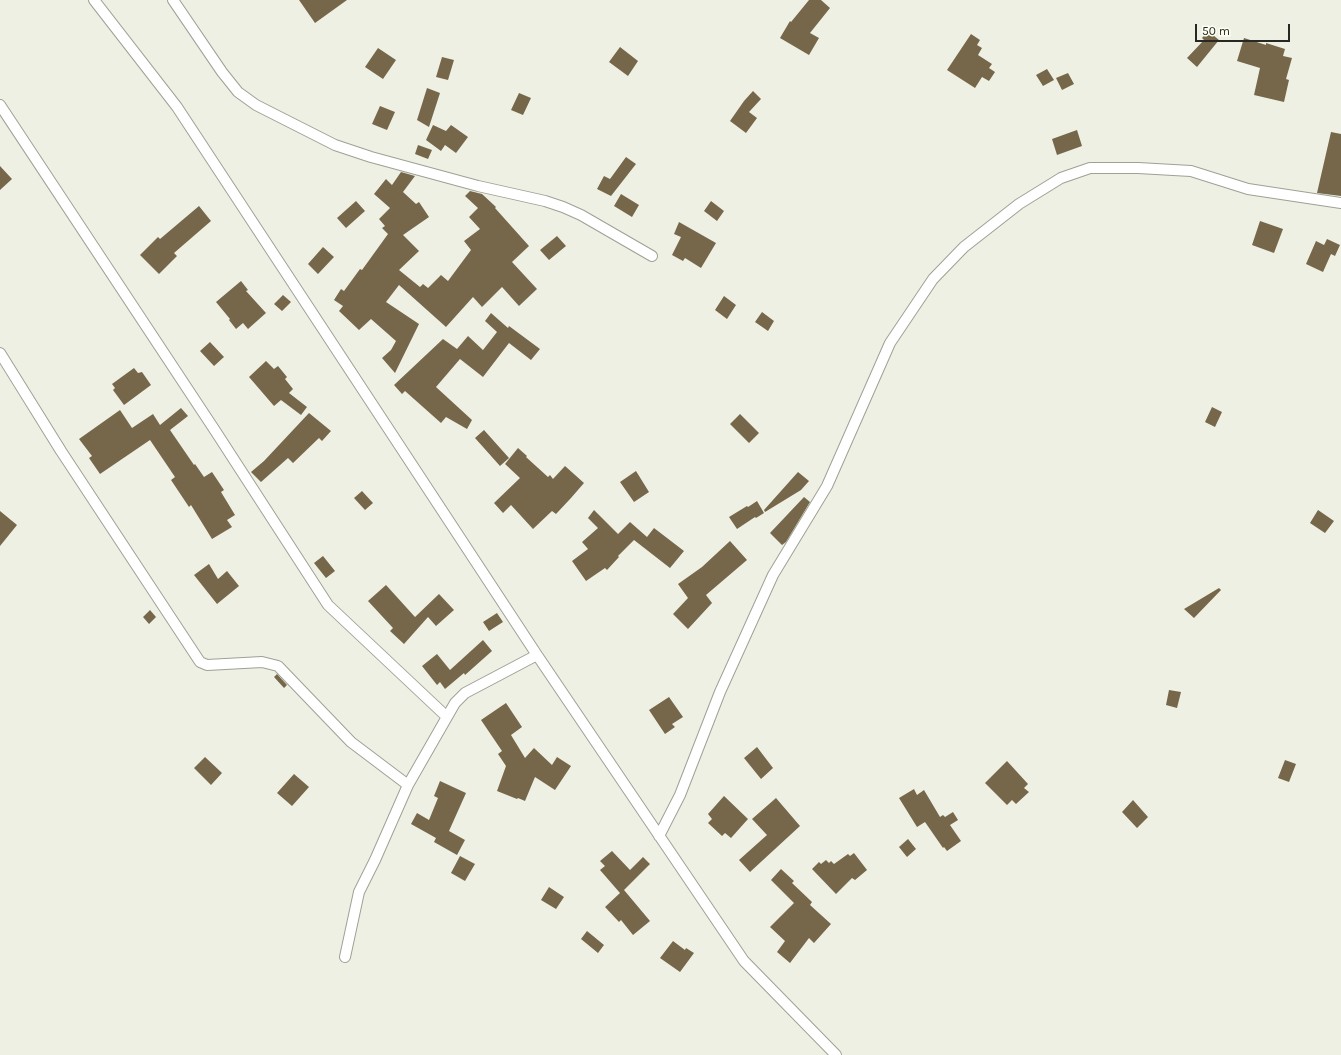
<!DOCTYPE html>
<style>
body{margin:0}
#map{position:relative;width:1341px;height:1055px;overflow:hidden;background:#edf0e3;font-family:Karla,sans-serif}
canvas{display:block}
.scale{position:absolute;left:1195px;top:24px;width:95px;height:18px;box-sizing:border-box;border:2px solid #272823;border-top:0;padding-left:5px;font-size:12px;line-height:14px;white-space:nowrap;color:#272823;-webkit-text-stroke:3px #fbfdf0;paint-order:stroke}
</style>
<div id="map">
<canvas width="1341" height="1055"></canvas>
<div class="scale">50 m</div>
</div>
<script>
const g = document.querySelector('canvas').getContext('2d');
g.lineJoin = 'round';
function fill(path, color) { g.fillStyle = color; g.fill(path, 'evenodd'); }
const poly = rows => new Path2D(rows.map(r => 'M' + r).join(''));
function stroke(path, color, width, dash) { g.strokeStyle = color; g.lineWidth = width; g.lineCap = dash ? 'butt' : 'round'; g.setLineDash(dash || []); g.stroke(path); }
const building = poly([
 [299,0,347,0,315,23],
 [809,0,821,0,830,8,810,33,819,38,809,55,780,38,790,21,791,22],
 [1208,31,1219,40,1197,67,1187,58,1204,40,1202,38],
 [971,34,980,40,977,45,982,48,978,55,992,64,989,68,995,72,989,81,982,77,975,88,947,70],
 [1244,38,1266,45,1266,43,1285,49,1283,56,1292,58,1286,79,1289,80,1284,102,1254,95,1260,68,1237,61],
 [620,47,638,61,628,76,609,62],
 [378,48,396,60,383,79,365,67],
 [442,57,454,60,448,80,436,77],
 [1047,69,1054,80,1043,86,1036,75],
 [1068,73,1074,84,1062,90,1056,78],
 [427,88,440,93,429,127,417,120],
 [753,91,761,99,749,112,757,118,746,133,730,121,744,101],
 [519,93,531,98,523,115,511,110],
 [380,106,395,112,387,130,372,124],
 [433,125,446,131,451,125,468,137,456,153,445,145,441,151,426,140],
 [1077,130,1082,146,1057,155,1052,139],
 [1331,132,1341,134,1341,196,1317,193],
 [418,145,432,150,428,159,415,154],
 [626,157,636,164,611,196,597,189,604,176,610,179],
 [0,166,12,179,0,190],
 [401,172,415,176,403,192,416,204,419,202,429,217,403,235,419,251,399,270,420,287,423,284,428,288,441,275,448,281,471,250,464,241,480,229,469,217,478,208,465,196,470,191,482,194,496,207,495,208,529,246,512,262,537,289,519,306,502,287,482,307,473,297,446,327,399,285,386,302,419,324,395,373,382,358,391,350,396,341,371,319,359,330,339,311,343,306,334,300,341,289,344,291,360,269,362,270,388,234,382,228,385,226,379,219,390,208,374,194,386,179,392,185],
 [621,194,639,205,632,217,614,206],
 [356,201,365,211,346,228,337,218],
 [711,201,724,211,717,221,704,211],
 [199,206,211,221,174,253,177,256,159,274,140,255,158,237,160,239],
 [1260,221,1283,229,1274,253,1252,245],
 [679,222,716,243,701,268,685,258,683,261,672,255,681,237,674,234],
 [557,236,566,246,549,260,540,250],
 [1327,239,1340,245,1335,256,1331,254,1323,272,1306,264,1316,241,1324,245],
 [323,247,334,257,318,274,308,264],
 [241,281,248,290,246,291,266,313,248,329,243,323,236,329,229,320,230,319,216,302],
 [283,295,291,302,282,311,274,304],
 [724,296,736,305,727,319,715,310],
 [762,312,774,321,768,331,755,322],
 [491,313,508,328,509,326,540,349,531,360,509,343,483,377,460,359,436,387,472,420,467,429,446,417,441,423,405,391,402,394,394,385,443,339,457,349,468,336,483,350,497,332,485,321],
 [210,342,224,357,214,366,200,351],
 [266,361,274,369,278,366,287,377,285,379,293,389,289,393,307,407,301,415,281,400,274,406,249,377],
 [134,368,138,373,142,372,151,385,124,405,113,390,115,388,112,384],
 [1212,407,1222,412,1215,427,1205,422],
 [181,408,188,416,170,430,194,465,195,464,204,477,212,472,224,490,221,492,235,515,227,520,232,527,212,539,191,505,189,507,171,480,175,477,150,440,100,474,89,458,92,456,79,439,120,410,132,428,153,414,160,425],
 [309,413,331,431,322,441,319,438,293,463,288,458,261,482,251,472,264,461],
 [740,414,759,433,749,443,730,424],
 [484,430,509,458,500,466,475,438],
 [518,448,527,456,526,457,548,477,550,475,553,479,565,466,584,483,571,498,556,514,552,511,533,529,511,505,503,513,494,503,520,478,505,464],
 [636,471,649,492,634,502,620,482],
 [798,472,809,481,801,490,765,512,764,510],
 [362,491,373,503,365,510,354,498],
 [804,497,810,502,786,542,782,545,770,533],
 [757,501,764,513,756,518,755,517,737,529,729,517,747,506,748,507],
 [594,510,618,534,630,522,647,537,654,528,684,551,670,568,634,540,618,556,619,557,607,570,605,568,586,581,572,561,588,549,582,542,598,528,588,518],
 [1318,510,1334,521,1325,533,1310,523],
 [0,511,17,525,0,546],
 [730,541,747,560,706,595,712,603,688,629,673,614,688,598,678,584,702,567],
 [323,556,335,571,326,578,314,563],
 [209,564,218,579,227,571,239,586,217,604,194,575],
 [386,585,415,617,439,594,454,610,436,626,428,617,404,644,390,631,393,628,368,601],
 [1219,588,1221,590,1194,618,1184,609],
 [150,610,156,617,149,624,143,617],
 [497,613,503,622,489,631,483,622],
 [483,640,492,651,465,675,464,673,445,689,440,682,437,685,422,666,437,654,450,670],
 [277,674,287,685,284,688,274,677],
 [1169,690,1181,692,1177,708,1166,705],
 [669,697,683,717,672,724,675,727,665,734,649,710],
 [506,703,522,727,511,735,525,758,534,748,552,765,557,757,571,766,555,790,535,777,525,801,518,798,517,799,497,791,506,766,498,754,502,751,481,720],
 [757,747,773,768,761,779,744,758],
 [205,757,222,773,211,785,194,768],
 [1285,760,1296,764,1289,782,1278,778],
 [1007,761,1028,784,1024,788,1029,792,1016,804,1012,800,1007,805,985,783],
 [294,774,309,787,292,806,277,793],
 [440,781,466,793,449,831,465,840,457,855,434,842,436,838,411,824,417,813,429,820,438,798,434,796],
 [914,789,917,795,924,790,940,817,943,815,945,817,953,812,958,820,950,825,961,841,947,851,944,847,943,848,925,822,917,827,899,798],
 [724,796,748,819,731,838,725,833,722,836,708,823,712,819,708,814],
 [776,798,800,826,750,872,739,860,767,835,752,819],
 [1133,800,1148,817,1137,828,1122,812],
 [908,839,916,849,907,857,899,847],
 [612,851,630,870,643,857,650,864,624,890,650,921,633,935,621,920,619,922,605,907,620,893,600,870,605,866,600,861],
 [854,853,867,870,855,880,852,878,836,894,812,869,819,862,821,864,826,860,829,863,831,861,834,864,848,854,850,856],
 [460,856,475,864,465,881,451,873],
 [781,869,794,881,792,883,812,902,810,905,831,924,814,943,809,938,790,963,777,952,785,941,770,927,794,903,771,880],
 [549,887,564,897,556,909,541,900],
 [587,931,604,945,598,953,581,939],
 [673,941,685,950,686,948,694,953,680,972,660,958]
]);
const minor = poly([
 [94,0,177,107,537,655,744,961,836,1055],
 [173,0,222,72,238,92,256,105,335,145,371,157,478,186,545,201,563,207,581,215,652,256],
 [0,105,216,432,328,605,447,717],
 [0,353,61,451,200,662,207,665,262,662,278,666,351,742,408,785],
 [659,836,680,795,720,692,773,575,827,486,890,343,933,279,964,247,1019,204,1061,178,1090,168,1138,168,1191,171,1248,189,1341,203],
 [345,957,359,892,375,860,408,785,455,703,465,693,537,655]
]);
fill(building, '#77674a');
stroke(minor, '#9ea195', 12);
stroke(minor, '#fff', 10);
</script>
